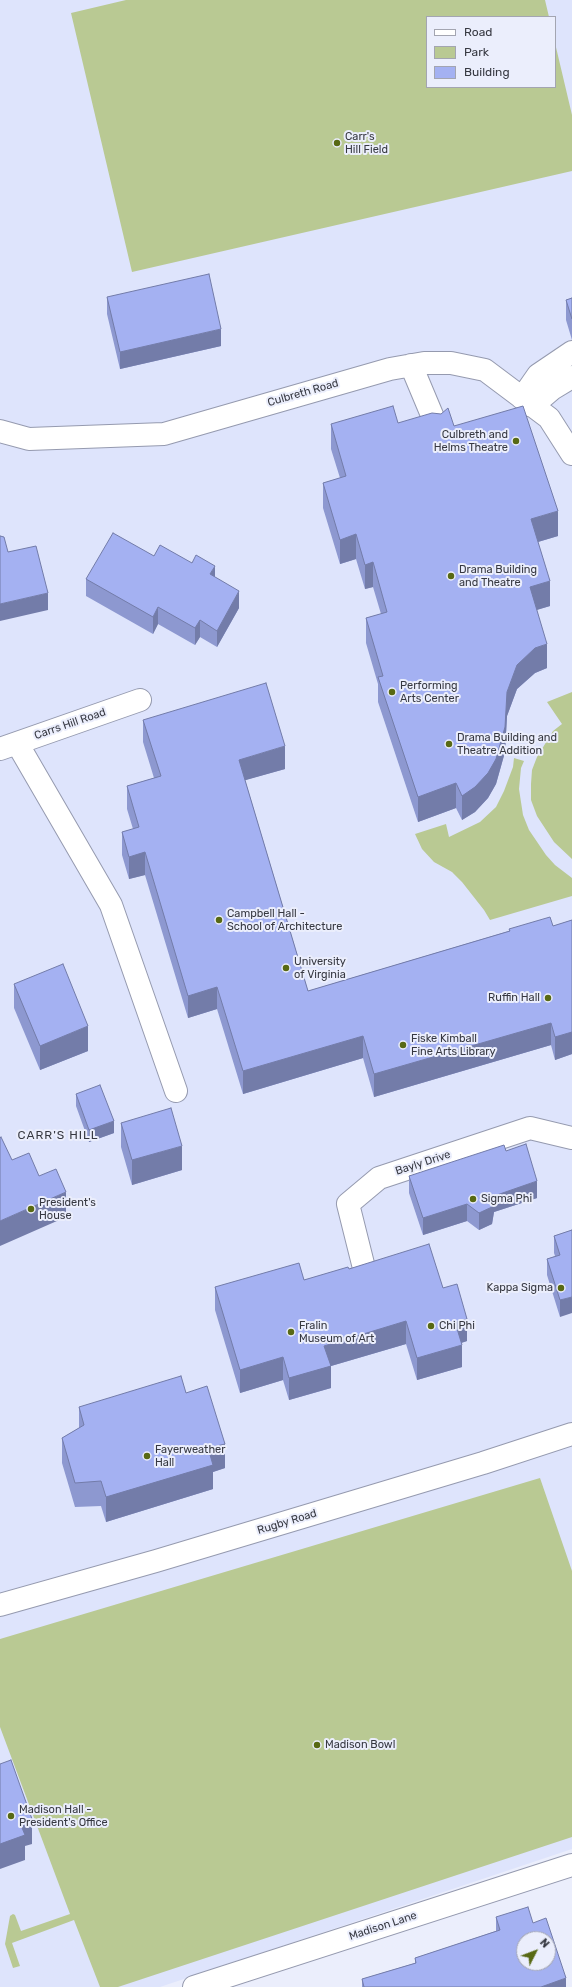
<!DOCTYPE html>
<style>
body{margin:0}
#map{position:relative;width:572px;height:1987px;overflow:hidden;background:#ebeefc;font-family:Rubik,sans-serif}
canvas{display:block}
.legend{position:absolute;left:426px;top:16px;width:130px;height:72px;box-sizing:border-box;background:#ebeefc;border:1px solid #a3a5b1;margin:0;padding:5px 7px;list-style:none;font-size:12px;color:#363841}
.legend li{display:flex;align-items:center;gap:8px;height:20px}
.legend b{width:20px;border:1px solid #a3a5b1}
.north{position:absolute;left:516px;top:1931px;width:40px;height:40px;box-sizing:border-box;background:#ebeefc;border:1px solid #a3a5b1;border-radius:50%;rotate:48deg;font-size:11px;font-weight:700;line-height:16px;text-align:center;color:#363841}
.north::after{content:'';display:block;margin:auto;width:14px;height:18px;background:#586914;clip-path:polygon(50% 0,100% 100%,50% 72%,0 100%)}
</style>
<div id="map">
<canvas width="572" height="1987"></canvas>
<ul class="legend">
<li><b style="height:5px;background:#fff"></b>Road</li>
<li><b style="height:11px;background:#b9c993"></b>Park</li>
<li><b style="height:11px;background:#a4b1f2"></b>Building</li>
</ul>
<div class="north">N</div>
</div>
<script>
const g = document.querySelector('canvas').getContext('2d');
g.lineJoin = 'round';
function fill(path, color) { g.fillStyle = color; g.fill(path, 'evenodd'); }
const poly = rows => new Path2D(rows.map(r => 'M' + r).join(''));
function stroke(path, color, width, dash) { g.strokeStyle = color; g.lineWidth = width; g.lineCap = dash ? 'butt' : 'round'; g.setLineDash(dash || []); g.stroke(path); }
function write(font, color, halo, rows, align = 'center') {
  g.font = font + ' Rubik,sans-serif'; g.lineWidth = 4; g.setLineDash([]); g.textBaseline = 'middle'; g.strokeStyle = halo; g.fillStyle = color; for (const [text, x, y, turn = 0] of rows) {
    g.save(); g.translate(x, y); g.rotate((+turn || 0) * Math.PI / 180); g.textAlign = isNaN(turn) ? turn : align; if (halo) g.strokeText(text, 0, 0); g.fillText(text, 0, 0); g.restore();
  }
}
const built = poly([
 [0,0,572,0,572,1849,160,1987,0,1987],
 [427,17,555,17,555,87,427,87]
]);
const green = poly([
 [126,0,545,0,549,17,427,17,427,87,555,87,555,43,572,115,572,171,132,272,71,13],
 [572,692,572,859,554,842,537,816,531,800,531,784,532,770,537,757,553,731,562,724,547,702],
 [514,758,524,761,521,768,519,789,523,815,529,830,546,855,555,865,572,878,572,896,490,920,484,910,462,882,452,872,434,862,422,849,415,834,446,824,449,837,480,822,496,807,504,791,513,767],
 [540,1478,572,1571,572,1837,118,1987,100,1987,74,1920,12,1943,20,1966,13,1968,5,1944,10,1916,13,1914,15,1915,21,1931,70,1914,0,1727,0,1639]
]);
const minor = poly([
 [411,365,437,427],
 [522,398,538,375,572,352],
 [532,406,552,389,572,377],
 [0,431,29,439,164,434,390,369,424,363,451,363,485,370,549,418,572,454],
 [17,743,111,905,176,1091],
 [0,749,140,700],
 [365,1272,348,1204,379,1178,530,1128,572,1138],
 [194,1987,572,1865]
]);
const major = poly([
 [0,1605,156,1561,483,1463,572,1434]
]);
const wall = poly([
 [107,297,221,346,120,369,107,314],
 [572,298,572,340,566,320,566,300],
 [398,423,454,426,558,536,538,542,550,606,536,610,547,668,535,673,517,689,507,716,505,752,496,784,488,798,475,812,462,820,456,808,418,822,378,702,378,684,366,643,366,618,381,614,373,587,365,589,356,559,340,564,323,508,323,483,340,478,331,449,331,424],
 [154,556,215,577,239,608,217,647,200,637,195,645,158,624,153,634,86,596,86,579],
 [143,720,285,769,245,780,308,991,509,931,509,929,553,926,572,920,572,1054,555,1060,551,1045,374,1097,363,1058,243,1094,217,1009,188,1018,145,875,129,879,122,855,122,832,133,829,127,809,127,786,154,778,143,742],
 [14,984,88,1051,40,1070,14,1008],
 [76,1094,114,1133,89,1142,76,1106],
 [121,1123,182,1170,132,1185,121,1147],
 [506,1151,537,1198,494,1212,492,1224,479,1230,467,1221,423,1235,409,1193,409,1176],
 [572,1230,560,1317,547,1275,547,1259,555,1256,554,1253,554,1236],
 [349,1269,443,1288,467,1341,461,1343,462,1367,417,1380,406,1344,331,1366,331,1388,289,1400,283,1380,240,1393,215,1310,215,1287,304,1280],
 [186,1393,225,1468,213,1472,213,1489,106,1522,101,1506,75,1507,62,1463,62,1438,79,1428,79,1407],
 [496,1917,533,1923,566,1987,362,1987,362,1979,415,1963,415,1958,496,1931]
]);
const shadedWall = poly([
 [221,329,221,346,120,369,120,352],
 [558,511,558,536,531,544,531,519],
 [356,534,356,559,340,564,340,540],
 [373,562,373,587,365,589,365,565],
 [215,566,215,583,210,574],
 [550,581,550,606,530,612,530,587],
 [239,591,239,608,217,647,217,631],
 [48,593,48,610,0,621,0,604],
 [158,607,158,624,153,634,153,617],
 [200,620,200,637,195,645,195,628],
 [547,644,547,668,535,673,517,689,507,716,505,752,496,784,488,798,475,812,462,820,462,796,507,692,517,665,535,648],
 [285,746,285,769,239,782,239,760],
 [456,783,456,808,418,822,418,797],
 [145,852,145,875,129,879,129,857],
 [217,987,217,1009,188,1018,188,996],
 [551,1023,551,1045,374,1097,374,1074],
 [88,1026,88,1051,40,1070,40,1046],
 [572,1032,572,1054,555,1060,555,1037],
 [363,1036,363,1058,243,1094,243,1071],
 [114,1121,114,1133,89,1142,89,1130],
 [182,1146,182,1170,132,1185,132,1160],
 [537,1181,537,1198,494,1212,492,1224,479,1230,479,1213,494,1196],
 [66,1192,66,1217,0,1246,0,1221],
 [467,1204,467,1221,423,1235,423,1218],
 [572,1297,572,1313,560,1317,560,1300],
 [467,1319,467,1341,455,1345,455,1322],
 [406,1321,406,1344,331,1366,331,1388,289,1400,289,1378,324,1346],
 [462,1345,462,1367,417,1380,417,1358],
 [283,1357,283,1380,240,1393,240,1370],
 [225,1444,225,1468,213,1472,213,1489,106,1522,106,1497,208,1448],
 [32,1819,32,1844,25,1846,25,1860,0,1869,0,1844,20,1823],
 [566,1978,566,1987,541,1987]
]);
const building = poly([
 [209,274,221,329,120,352,107,297,209,274],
 [572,298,572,319,566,300,572,298],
 [393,406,398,423,432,413,441,414,448,408,454,426,523,406,558,511,531,519,550,581,530,587,547,644,535,648,517,665,507,692,505,727,496,759,488,773,475,787,462,796,456,783,418,797,378,677,383,676,366,618,387,612,373,562,365,565,356,534,340,540,323,483,346,476,331,424,393,406],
 [113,533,154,556,160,545,192,563,196,555,215,566,210,574,239,591,217,631,200,620,195,628,158,607,153,617,86,579,113,533],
 [0,536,4,537,8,552,36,546,48,593,0,604,0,536],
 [266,683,285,746,239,760,308,991,510,931,509,929,550,917,553,926,572,920,572,1032,555,1037,551,1023,374,1074,363,1036,243,1071,217,987,188,996,145,852,129,857,122,832,139,827,127,786,161,776,143,720,266,683],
 [63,964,88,1026,40,1046,14,984,63,964],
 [100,1085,114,1121,89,1130,76,1094,100,1085],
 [171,1108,182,1146,132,1160,121,1123,171,1108],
 [1,1137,12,1160,29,1153,39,1176,56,1169,66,1192,0,1221,0,1138,1,1137],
 [526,1144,537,1181,494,1196,492,1207,479,1213,467,1204,423,1218,409,1176,504,1145,506,1151,526,1144],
 [572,1230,572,1297,560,1300,547,1259,560,1255,554,1236,572,1230],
 [429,1244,443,1288,457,1284,467,1319,455,1322,462,1345,417,1358,406,1321,324,1346,331,1366,289,1378,283,1357,240,1370,215,1287,299,1263,304,1280,348,1267,349,1269,429,1244],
 [181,1376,186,1393,207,1386,225,1444,208,1448,213,1465,106,1497,101,1481,75,1483,62,1438,84,1425,79,1407,181,1376],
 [11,1760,32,1819,20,1823,25,1835,0,1844,0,1764,11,1760],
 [528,1907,533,1923,546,1918,566,1978,541,1987,364,1987,362,1979,416,1963,415,1958,500,1930,496,1917,528,1907],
 [524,1939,548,1939,548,1963,524,1963,524,1939]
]);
const markers = [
 [337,143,4,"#586914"],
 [516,441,4,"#586914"],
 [451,576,4,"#586914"],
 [392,692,4,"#586914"],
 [449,744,4,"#586914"],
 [219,920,4,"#586914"],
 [286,968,4,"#586914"],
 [548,998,4,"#586914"],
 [403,1045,4,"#586914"],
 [473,1199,4,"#586914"],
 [31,1209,4,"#586914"],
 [561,1288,4,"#586914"],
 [431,1326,4,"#586914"],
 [291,1332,4,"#586914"],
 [147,1456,4,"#586914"],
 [317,1745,4,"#586914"],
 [11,1816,4,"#586914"]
];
const poiNames = [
 ["Carr's",345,137],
 ["Hill Field",345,150],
 ["Culbreth and",508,435,"right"],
 ["Helms Theatre",508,448,"right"],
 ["Drama Building",459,570],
 ["and Theatre",459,583],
 ["Performing",400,686],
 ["Arts Center",400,699],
 ["Drama Building and",457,738],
 ["Theatre Addition",457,751],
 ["Campbell Hall -",227,914],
 ["School of Architecture",227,927],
 ["University",294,962],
 ["of Virginia",294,975],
 ["Ruffin Hall",540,998,"right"],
 ["Fiske Kimball",411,1039],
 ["Fine Arts Library",411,1052],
 ["Sigma Phi",481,1199],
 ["President's",39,1203],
 ["House",39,1216],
 ["Kappa Sigma",553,1288,"right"],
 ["Fralin",299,1326],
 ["Museum of Art",299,1339],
 ["Chi Phi",439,1326],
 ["Fayerweather",155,1450],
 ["Hall",155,1463],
 ["Madison Bowl",325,1745],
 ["Madison Hall -",19,1810],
 ["President's Office",19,1823]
];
const streetNames = [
 ["Culbreth Road",303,393,-16],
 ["Carrs Hill Road",70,724,-19],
 ["Bayly Drive",423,1163,-18],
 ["Rugby Road",287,1522,-17],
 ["Madison Lane",383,1926,-18]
];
const neighbourhoodNames = [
 ["CARR'S HILL",58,1136]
];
fill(built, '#dee4fc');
fill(green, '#b9c993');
stroke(minor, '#959aaf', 24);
stroke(major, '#959aaf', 24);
stroke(minor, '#fff', 22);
stroke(major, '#fff', 22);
fill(wall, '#8d98d0');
fill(shadedWall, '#737ca9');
fill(building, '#a4b1f2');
stroke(building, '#737ca9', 1);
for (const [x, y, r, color] of markers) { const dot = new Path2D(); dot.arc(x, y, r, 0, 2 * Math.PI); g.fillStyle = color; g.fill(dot); stroke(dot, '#ebeefc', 1.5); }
write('11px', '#363841', '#ebeefc', poiNames, 'left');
write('11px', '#363841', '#ebeefc', streetNames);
g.letterSpacing = '1px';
write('12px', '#363841', '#ebeefc', neighbourhoodNames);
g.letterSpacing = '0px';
</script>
